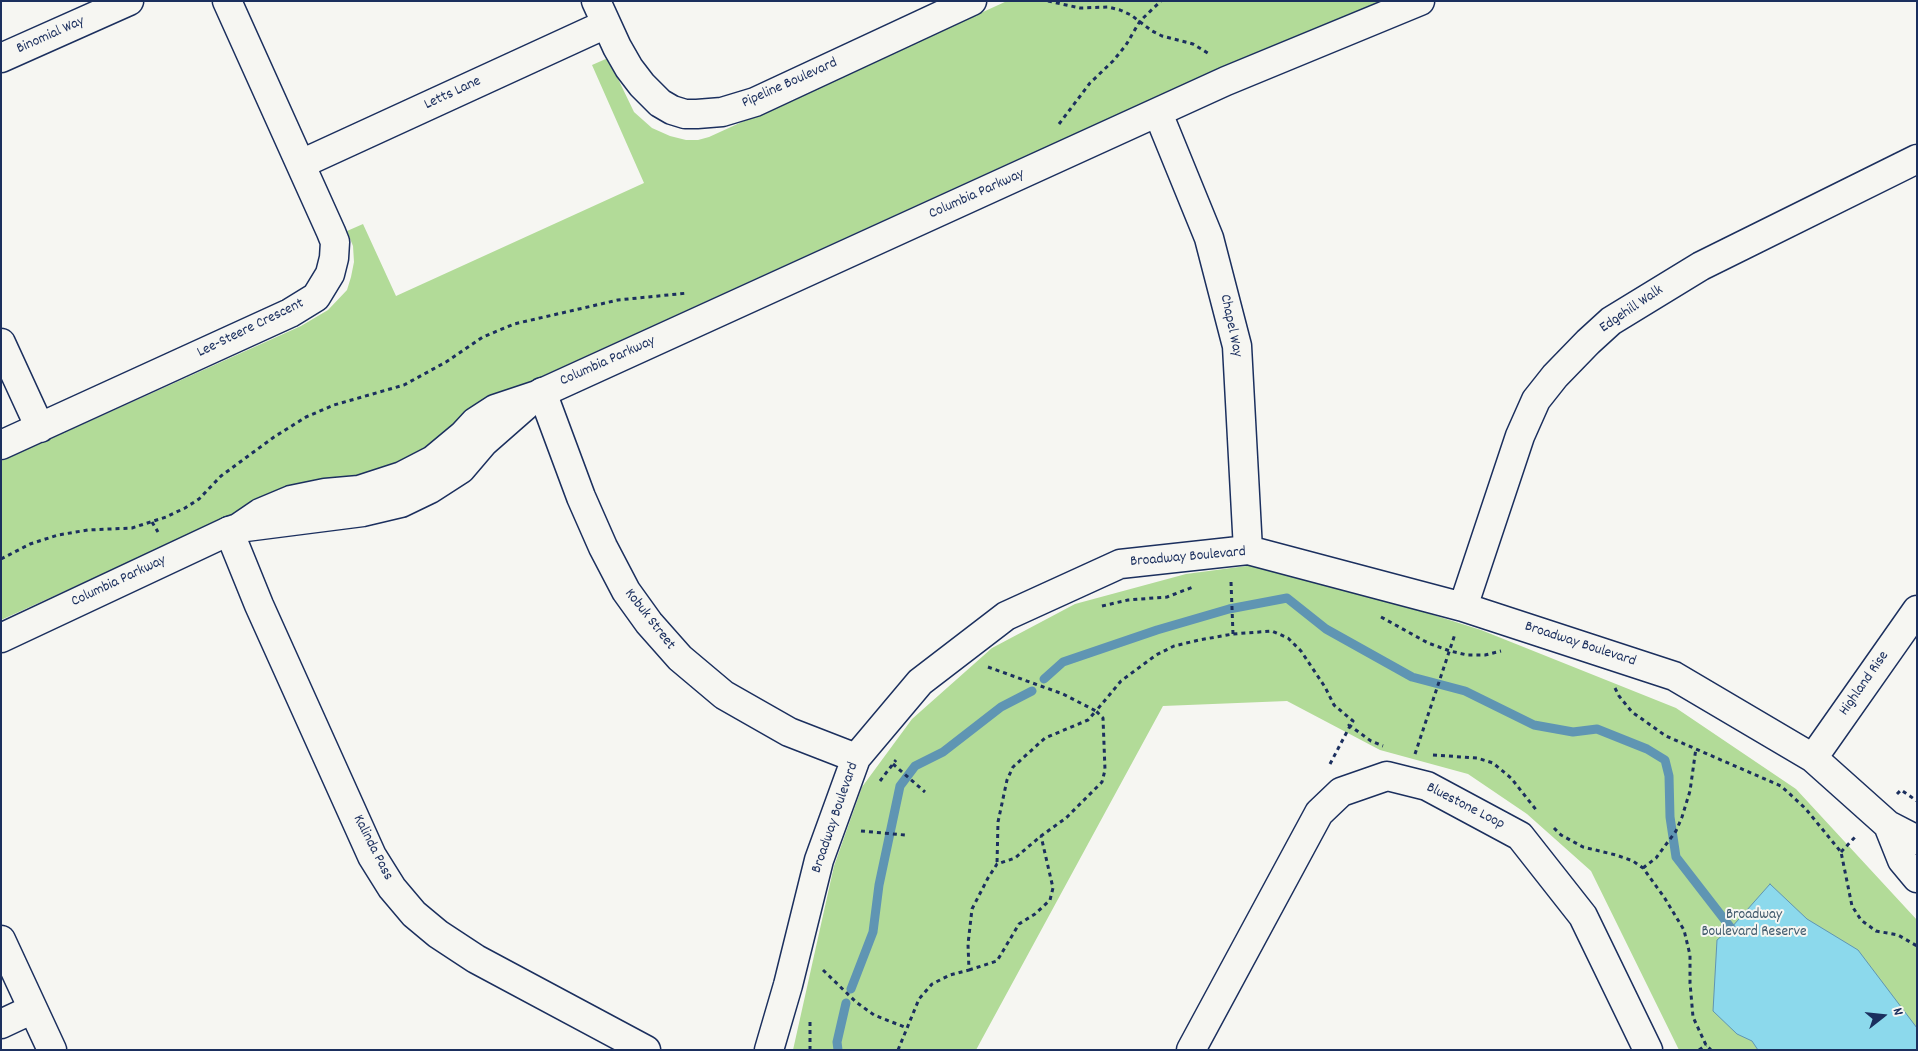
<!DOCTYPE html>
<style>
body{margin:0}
#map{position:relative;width:1918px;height:1051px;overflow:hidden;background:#f6f6f2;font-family:Dekko,sans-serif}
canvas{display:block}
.frame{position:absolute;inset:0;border:2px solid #1b2f5e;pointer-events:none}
.north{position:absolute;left:1858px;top:991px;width:50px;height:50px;-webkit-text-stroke:4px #f6f6f2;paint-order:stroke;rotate:74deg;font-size:14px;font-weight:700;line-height:20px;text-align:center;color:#1b2f5e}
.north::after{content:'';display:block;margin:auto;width:18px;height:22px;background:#1b2f5e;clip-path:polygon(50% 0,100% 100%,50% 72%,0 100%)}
</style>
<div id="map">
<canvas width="1918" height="1051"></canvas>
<div class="frame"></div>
<div class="north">N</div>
</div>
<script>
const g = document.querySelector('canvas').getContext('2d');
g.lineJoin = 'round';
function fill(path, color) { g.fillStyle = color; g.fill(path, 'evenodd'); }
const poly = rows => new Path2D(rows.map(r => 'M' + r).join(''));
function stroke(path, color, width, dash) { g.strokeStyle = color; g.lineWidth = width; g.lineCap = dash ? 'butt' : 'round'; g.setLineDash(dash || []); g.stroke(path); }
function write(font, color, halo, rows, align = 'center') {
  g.font = font + ' Dekko,sans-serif'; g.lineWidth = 4; g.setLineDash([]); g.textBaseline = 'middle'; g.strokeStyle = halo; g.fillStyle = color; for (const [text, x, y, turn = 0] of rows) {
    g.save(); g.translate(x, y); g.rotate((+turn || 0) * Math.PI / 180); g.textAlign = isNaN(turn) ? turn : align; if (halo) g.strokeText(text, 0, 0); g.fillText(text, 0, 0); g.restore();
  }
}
const green = poly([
 [1007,1,1383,1,1271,48,1014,161,503,394,396,471,270,498,1,620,1,461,301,326,328,310,347,290,351,277,354,262,353,246,347,231,363,224,396,296,644,183,592,65,608,58,634,112,652,128,670,136,686,140,698,140,709,137],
 [1269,563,1481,630,1676,708,1796,789,1917,920,1917,1050,1679,1050,1591,871,1527,814,1468,774,1380,750,1287,701,1163,706,976,1050,793,1050,834,866,862,787,912,719,992,648,1075,604,1186,574]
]);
const water = poly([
 [1770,884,1807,919,1858,950,1917,1028,1917,1050,1758,1050,1752,1041,1737,1034,1713,1011,1717,940,1731,928,1770,884]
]);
const stream = poly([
 [1044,679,1063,662,1157,630,1229,609,1287,598,1326,629,1412,677,1465,691,1534,725,1573,732,1597,729,1647,749,1665,760,1669,776,1670,817,1676,857,1731,928],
 [851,989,873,932,879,885,900,786,915,766,943,752,1001,707,1032,691],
 [838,1050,837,1042,846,1003]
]);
const path = poly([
 [1048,1,1080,8,1108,7,1120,10,1131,15,1152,31,1162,36,1193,44,1211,55],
 [1059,124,1090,83,1113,61,1126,45,1140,21,1161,1],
 [152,522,158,532],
 [1,559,30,544,58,535,88,530,132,528,166,517,185,508,199,499,221,476,274,437,306,417,334,405,404,385,446,362,483,337,514,324,618,300,688,293],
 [1231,582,1233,634],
 [1102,606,1128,600,1167,597,1193,587],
 [1381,617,1428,643,1450,651,1467,655,1485,655,1501,651],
 [988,667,1063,694,1096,711,1088,720,1045,738,1013,767,1007,780,998,822,997,864],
 [1615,688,1619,696,1632,712,1666,736,1781,786,1805,808,1841,852,1852,906,1861,920,1876,931,1898,935,1917,946],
 [1415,754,1455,634],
 [1433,755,1477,758,1493,763,1511,778,1537,811],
 [893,764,925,792],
 [1330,764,1350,726],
 [880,781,896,760],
 [1897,794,1901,790,1917,801],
 [1554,828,1561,835,1583,847,1616,855,1633,861,1643,868,1664,897,1684,930,1690,955,1690,983,1693,1017,1706,1045,1711,1050],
 [861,831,905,835],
 [1841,852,1856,836],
 [1643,868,1656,858,1676,831,1682,817,1690,791,1696,748],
 [823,970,856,1002,874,1015,907,1028],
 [969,970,997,961,1019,924,1035,914,1050,900,1053,888,1041,836],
 [810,1050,810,1018],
 [898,1050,919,999,932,984,950,975,969,970,968,944,972,909,988,878,997,864,1015,858,1041,836,1066,818,1102,782,1105,770,1103,718,1096,711,1121,681,1156,655,1174,646,1199,640,1233,634,1272,631,1288,638,1301,651,1325,687,1334,705,1353,721,1349,725,1371,741,1383,746],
 [1699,1050,1706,1045]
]);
const minor = poly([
 [596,1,617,47,629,68,642,85,660,103,672,110,685,114,697,114,722,112,755,102,972,1],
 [1,58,129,1],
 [1158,113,1209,238,1237,346,1248,550],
 [301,164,606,24],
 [1,343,40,428],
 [542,392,581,497,603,547,626,591,649,623,680,658,724,695,789,732,856,758],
 [1,445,290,313,316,297,330,274,334,258,335,242,331,232,227,1],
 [229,531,259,605,372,856,392,888,414,914,438,934,476,959,646,1050],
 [1463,607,1520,436,1536,400,1555,376,1588,342,1611,321,1701,266,1917,159],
 [1813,758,1917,610],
 [1888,825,1902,860,1917,878],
 [1,940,52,1050],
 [1,1024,33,1009],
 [769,1050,788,985,819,860,856,758,920,682,1006,616,1120,564,1248,550,1463,607,1674,676,1813,758,1888,825,1917,840],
 [1191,1050,1319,813,1341,792,1387,776,1427,786,1520,836,1583,916,1648,1050]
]);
const tertiary = poly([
 [238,528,260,513,291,500,325,493,359,490,402,476,433,460,463,435,475,422,495,409,537,395,1226,81,1420,1],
 [1,638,229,531,238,528,363,512,401,503,430,489,461,469,484,442,525,406]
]);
const streetNames = [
 ["Binomial Way",51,36,-24],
 ["Pipeline Boulevard",790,84,-24],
 ["Letts Lane",453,94,-25],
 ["Columbia Parkway",977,195,-24],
 ["Edgehill Walk",1632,310,-34],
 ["Chapel Way",1230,326,78],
 ["Lee-Steere Crescent",251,329,-26],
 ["Columbia Parkway",608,362,-24],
 ["Broadway Boulevard",1188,558,-5],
 ["Columbia Parkway",119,582,-25],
 ["Kobuk Street",649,620,52],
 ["Broadway Boulevard",1580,645,18],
 ["Highland Rise",1865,684,-55],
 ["Bluestone Loop",1465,807,27],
 ["Broadway Boulevard",836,818,-71],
 ["Kalinda Pass",372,848,63]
];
const parkNames = [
 ["Broadway",1754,916],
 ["Boulevard Reserve",1754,933]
];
fill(green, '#b2db98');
fill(water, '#8cd9ec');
stroke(water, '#5f95b3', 1);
stroke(stream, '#5f95b3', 9);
stroke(minor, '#1b2f5e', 31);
stroke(tertiary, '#1b2f5e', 31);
stroke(path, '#1b2f5e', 3, [4, 4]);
stroke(minor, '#f6f6f2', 28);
stroke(tertiary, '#f6f6f2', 28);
write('15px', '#1b2f5e', '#f6f6f2', streetNames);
write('15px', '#415a6c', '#f6f6f2', parkNames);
</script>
